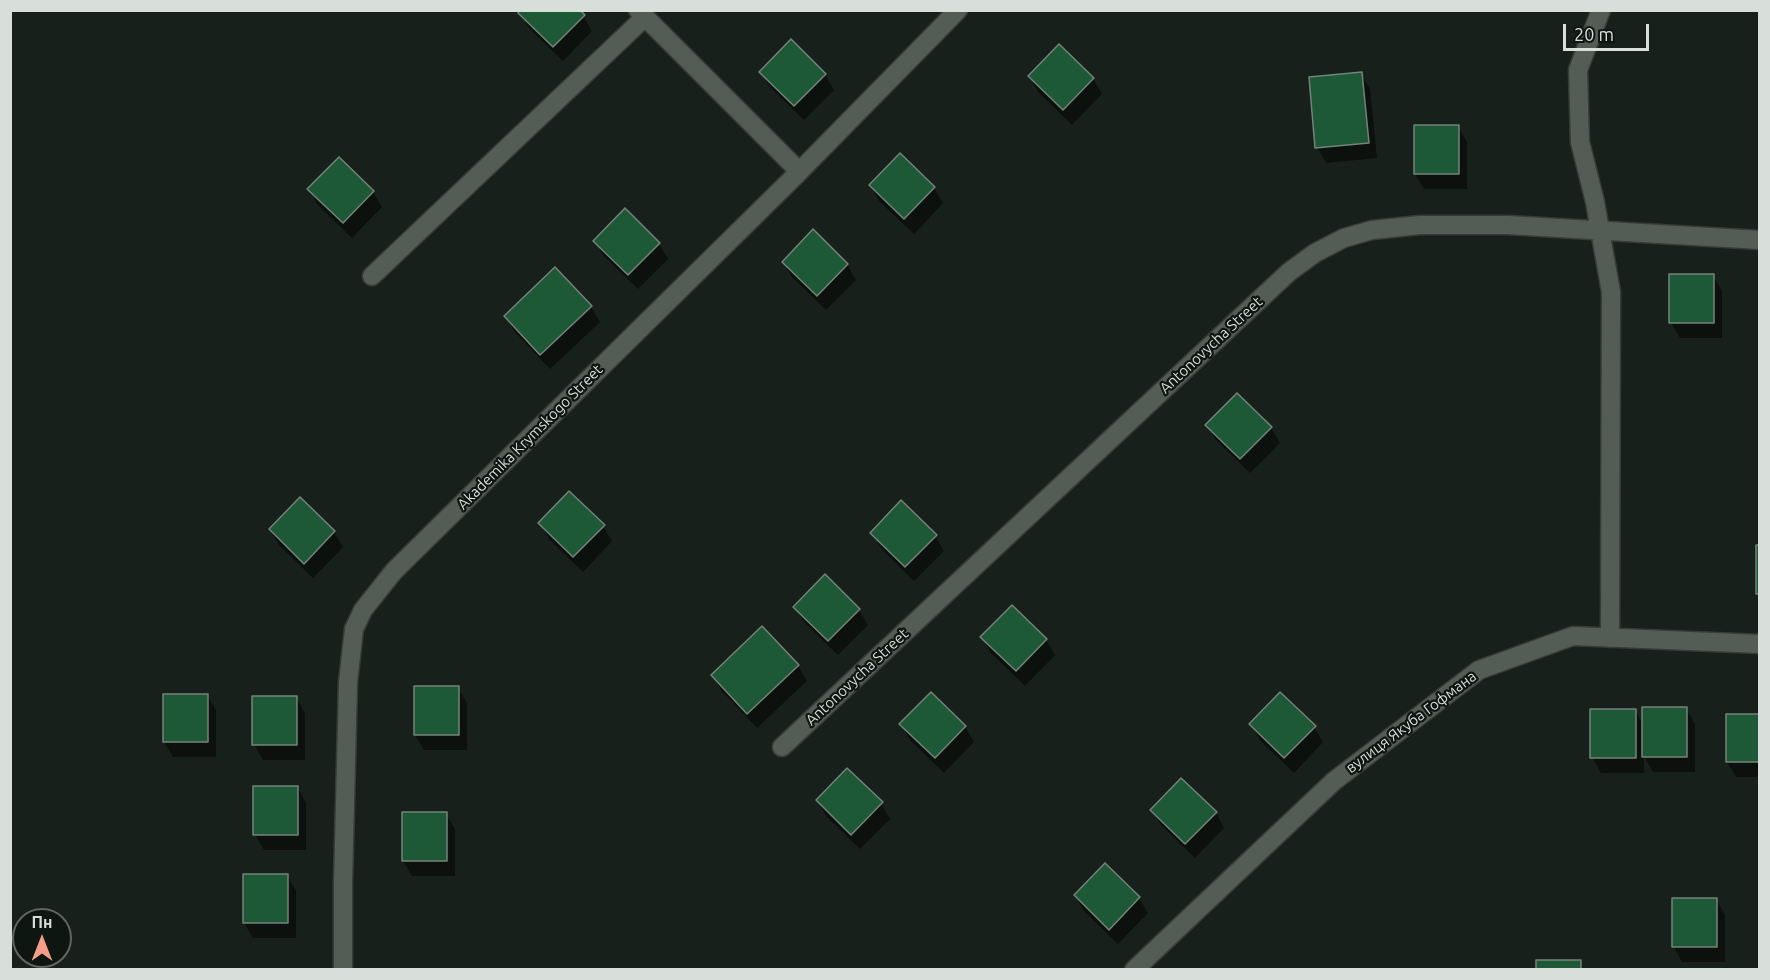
<!DOCTYPE html>
<meta charset="utf-8">
<style>
body{margin:0}
#map{position:relative;width:1770px;height:980px;overflow:hidden;background:#17201a;font-family:Ubuntu,sans-serif}
canvas{display:block}
.frame{position:absolute;inset:0;border:12px solid #d8ded9;pointer-events:none}
.north{position:absolute;left:12px;top:908px;width:60px;height:60px;box-sizing:border-box;background:#0e1611;border:2px solid #5f6661;border-radius:50%;rotate:0deg;font-size:16px;font-weight:700;line-height:24px;text-align:center;color:#d8ded9}
.north::after{content:'';display:block;margin:auto;width:21px;height:27px;background:#f49e8a;clip-path:polygon(50% 0,100% 100%,50% 72%,0 100%)}
.scale{position:absolute;left:1563px;top:24px;width:86px;height:27px;box-sizing:border-box;border:3px solid #d8ded9;border-top:0;padding-left:8px;font-size:18px;line-height:21px;white-space:nowrap;color:#d8ded9;-webkit-text-stroke:4px #0e1611;paint-order:stroke}
</style>
<div id="map">
<canvas width="1770" height="980"></canvas>
<div class="frame"></div>
<div class="north">Пн</div>
<div class="scale">20 m</div>
</div>
<script>
const g = document.querySelector('canvas').getContext('2d');
g.lineJoin = 'round';
function fill(path, color) { g.fillStyle = color; g.fill(path, 'evenodd'); }
const poly = rows => new Path2D(rows.map(r => 'M' + r).join(''));
function stroke(path, color, width, dash) { g.strokeStyle = color; g.lineWidth = width; g.lineCap = dash ? 'butt' : 'round'; g.setLineDash(dash || []); g.stroke(path); }
function write(font, color, halo, rows, align = 'center') {
  g.font = font + ' Ubuntu,sans-serif'; g.lineWidth = 4.5; g.setLineDash([]); g.textBaseline = 'middle'; g.strokeStyle = halo; g.fillStyle = color; for (const [text, x, y, turn = 0] of rows) {
    g.save(); g.translate(x, y); g.rotate((+turn || 0) * Math.PI / 180); g.textAlign = isNaN(turn) ? turn : align; if (halo) g.strokeText(text, 0, 0); g.fillText(text, 0, 0); g.restore();
  }
}
const shadow = poly([
 [520,13,583,16,592,31,563,61,529,28],
 [761,72,825,75,834,90,804,120,770,87],
 [1361,74,1370,89,1377,158,1326,163,1317,147],
 [1029,76,1093,79,1102,94,1072,125,1038,92],
 [1458,127,1467,142,1467,189,1424,189,1415,174],
 [900,155,934,188,943,203,914,234,879,201,871,185],
 [309,189,373,192,382,207,352,238,318,205],
 [595,241,659,244,668,259,638,289,604,256],
 [783,262,847,264,856,280,826,310,792,277],
 [1713,276,1722,291,1722,338,1680,338,1671,323],
 [591,307,600,322,550,369,514,331,506,316],
 [1207,425,1271,428,1280,443,1250,473,1216,440],
 [300,499,334,532,343,547,313,578,279,545,270,530],
 [540,523,603,526,612,541,583,572,549,539],
 [872,533,935,536,944,551,914,581,881,548],
 [795,607,859,610,868,625,838,655,804,622],
 [982,637,1046,640,1055,655,1025,686,991,653],
 [798,666,807,681,757,728,721,690,713,675],
 [458,688,467,703,467,750,424,750,415,735],
 [164,695,207,695,216,710,216,757,173,757,164,742],
 [296,697,305,713,305,760,263,760,254,744],
 [1686,709,1695,724,1695,772,1653,772,1644,756,1644,773,1601,773,1592,757,1635,710,1644,726],
 [1760,715,1760,777,1736,777,1727,762],
 [901,724,965,727,974,742,944,773,910,740],
 [1251,724,1314,727,1323,742,1294,773,1260,740],
 [298,788,306,803,306,850,264,850,255,835],
 [818,801,881,803,890,819,860,849,826,816],
 [1152,810,1216,813,1224,828,1195,858,1161,825],
 [446,814,455,829,455,876,412,876,403,861],
 [287,875,296,891,296,938,253,938,244,923],
 [1075,896,1139,898,1148,913,1118,944,1084,911],
 [1716,899,1725,915,1725,962,1682,962,1673,946]
]);
const building = poly([
 [520,10,580,10,585,15,553,47,518,13,520,10],
 [791,39,826,74,794,106,759,72,791,39],
 [1059,44,1094,78,1063,110,1028,76,1059,44],
 [1362,72,1369,143,1315,148,1309,77,1362,72],
 [1414,125,1459,125,1459,174,1414,174,1414,125],
 [900,153,935,187,904,219,869,185,900,153],
 [339,157,374,191,343,223,307,189,339,157],
 [625,208,660,243,628,275,593,241,625,208],
 [813,229,848,264,817,296,782,262,813,229],
 [555,267,592,306,540,355,504,316,555,267],
 [1669,274,1714,274,1714,323,1669,323,1669,274],
 [1237,393,1272,427,1240,459,1205,425,1237,393],
 [569,491,605,525,573,557,538,523,569,491],
 [300,497,335,531,304,564,269,529,300,497],
 [901,500,937,535,905,567,870,533,901,500],
 [1756,545,1760,545,1760,594,1756,594,1756,545],
 [825,574,860,609,828,641,793,607,825,574],
 [1012,605,1047,639,1016,671,980,637,1012,605],
 [762,626,799,665,747,714,711,675,762,626],
 [414,686,459,686,459,735,414,735,414,686],
 [931,692,966,726,935,758,899,724,931,692],
 [1280,692,1316,726,1284,758,1249,724,1280,692],
 [163,694,208,694,208,742,163,742,163,694],
 [252,696,297,696,297,745,252,745,252,696],
 [1642,707,1687,707,1687,757,1642,757,1642,707],
 [1590,709,1636,709,1636,758,1590,758,1590,709],
 [1726,714,1760,714,1760,762,1726,762,1726,714],
 [847,768,883,802,851,835,816,800,847,768],
 [1181,778,1217,812,1185,844,1150,810,1181,778],
 [253,786,298,786,298,835,253,835,253,786],
 [402,812,447,812,447,861,402,861,402,812],
 [1105,863,1140,897,1109,930,1074,895,1105,863],
 [243,874,288,874,288,923,243,923,243,874],
 [1672,898,1717,898,1717,947,1672,947,1672,898],
 [1536,960,1581,960,1581,970,1536,970,1536,960]
]);
const minor = poly([
 [638,10,799,171],
 [1601,10,1578,70,1580,142,1595,202,1611,292,1610,638],
 [372,276,645,17],
 [782,747,1289,272,1315,253,1344,238,1372,230,1420,225,1508,225,1760,240],
 [343,970,343,883,348,682,354,629,363,610,394,571,796,175,958,10],
 [1134,970,1334,781,1479,670,1573,636,1760,644]
]);
const streetNames = [
 ["Antonovycha Street",1211,345,-43],
 ["Akademika Krymskogo Street",530,437,-45],
 ["Antonovycha Street",857,677,-43],
 ["вулиця Якуба Гофмана",1411,722,-37]
];
fill(shadow, '#0007');
fill(building, '#1d5837');
stroke(building, '#76827a', 1.5);
stroke(minor, '#363c38', 21);
stroke(minor, '#535d56', 18);
write('15px', '#d8ded9', '#0e1611', streetNames);
</script>
